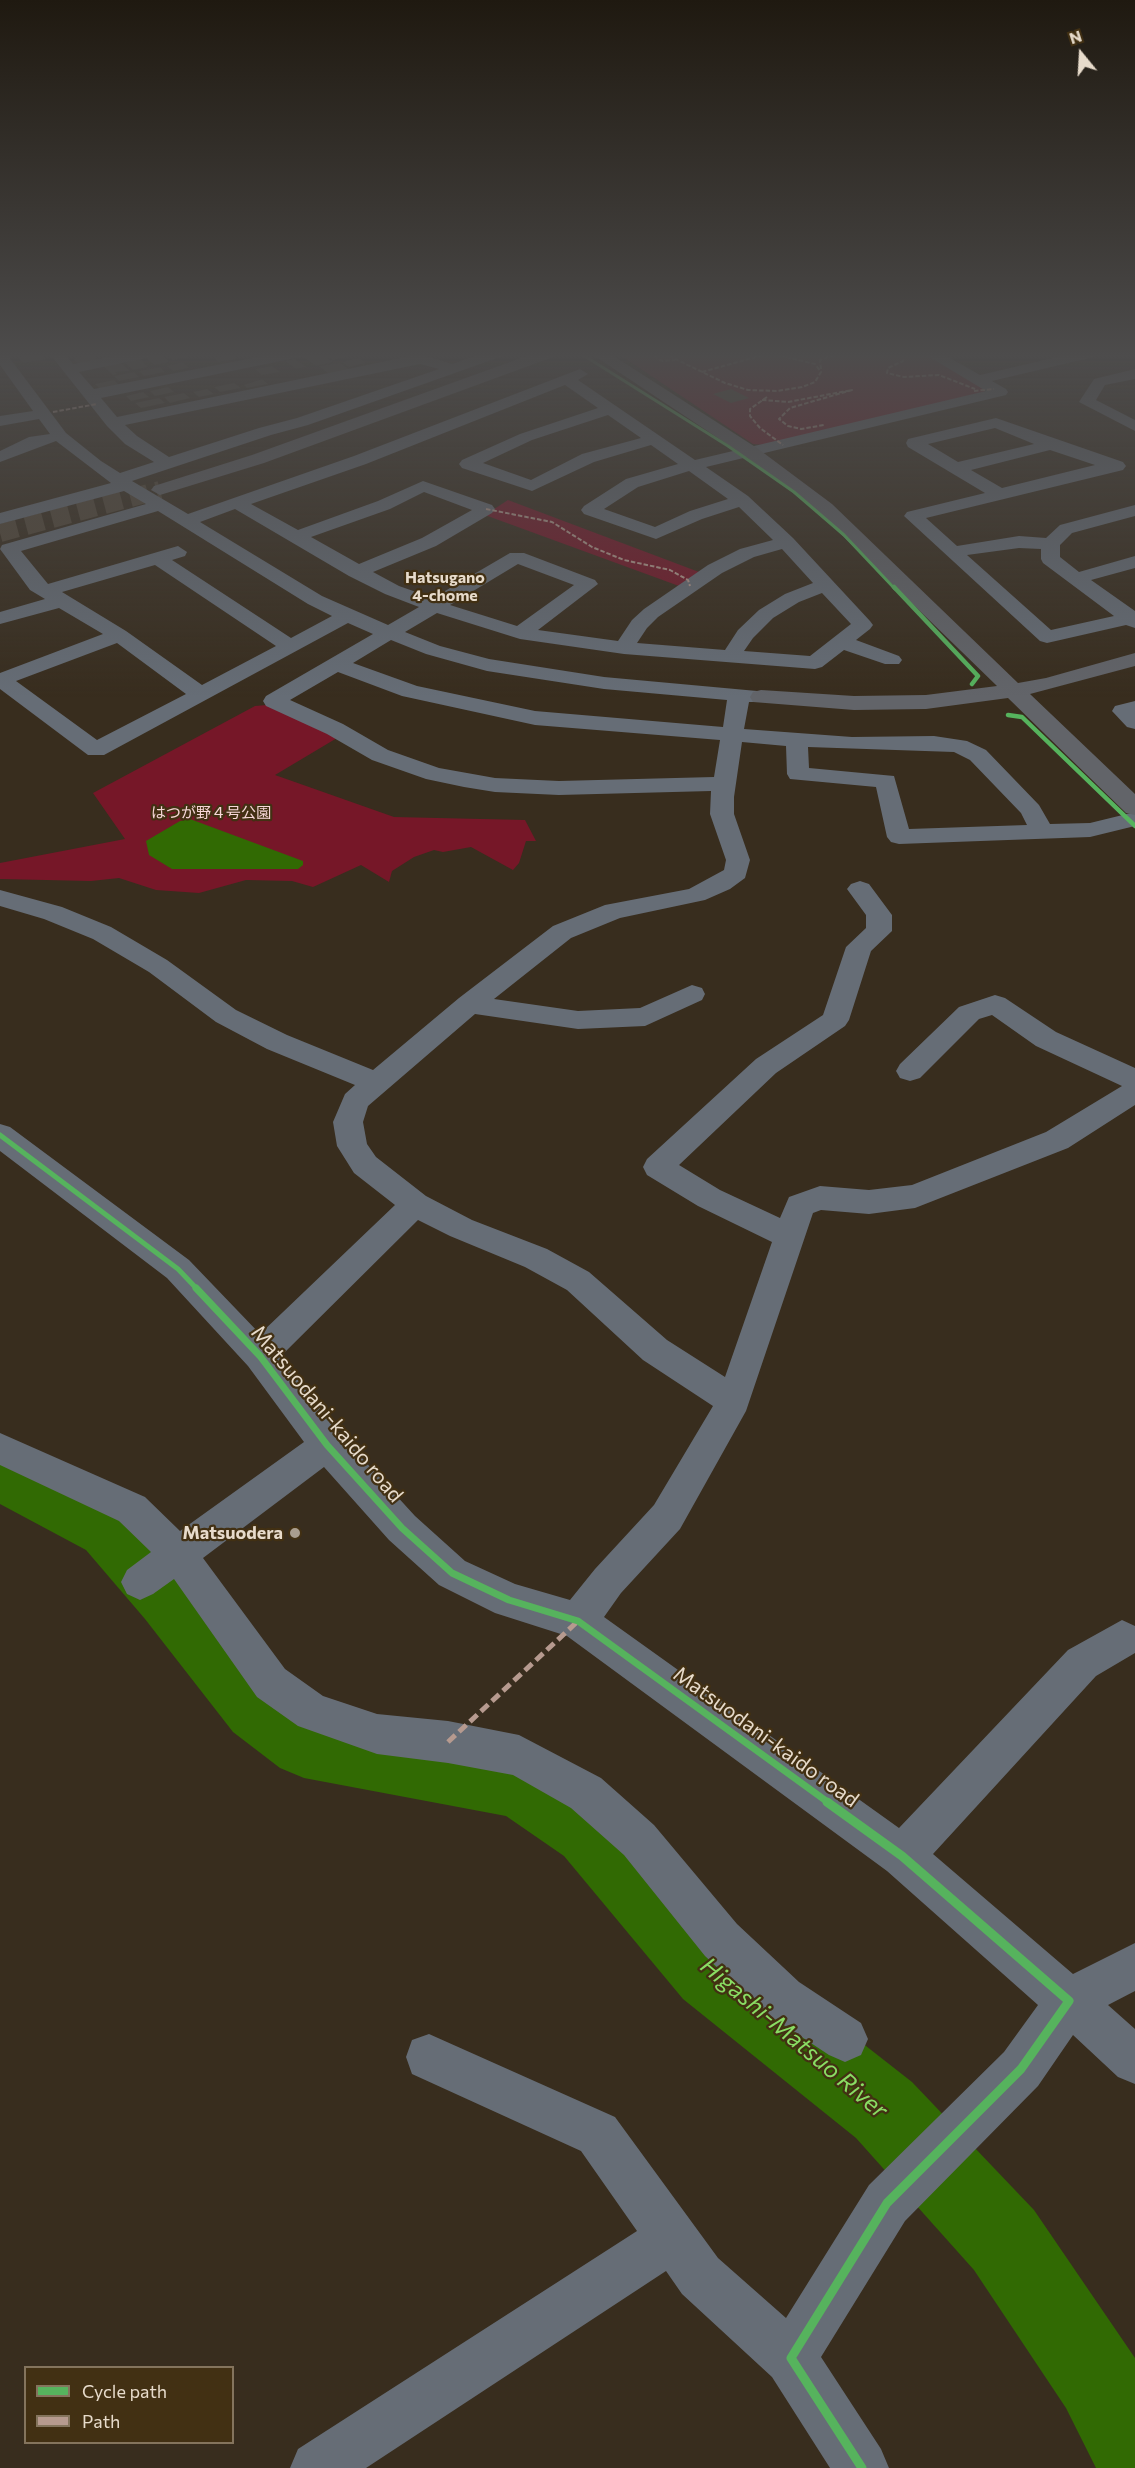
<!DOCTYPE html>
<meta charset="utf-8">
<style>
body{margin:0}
#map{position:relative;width:1135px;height:2468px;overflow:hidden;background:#382d1e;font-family:Commissioner,sans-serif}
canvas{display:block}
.legend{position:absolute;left:24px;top:2366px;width:210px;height:78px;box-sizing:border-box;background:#423013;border:2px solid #84745d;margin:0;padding:8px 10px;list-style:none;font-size:18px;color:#e7dbcb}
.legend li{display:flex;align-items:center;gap:12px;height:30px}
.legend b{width:30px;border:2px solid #84745d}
.north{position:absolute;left:1051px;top:24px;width:60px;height:60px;-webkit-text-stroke:4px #423013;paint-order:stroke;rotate:342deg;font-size:16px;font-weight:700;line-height:24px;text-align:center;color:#e7dbcb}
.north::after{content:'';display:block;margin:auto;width:21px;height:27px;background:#e7dbcb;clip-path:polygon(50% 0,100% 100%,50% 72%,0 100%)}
</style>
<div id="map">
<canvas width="1135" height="2468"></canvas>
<ul class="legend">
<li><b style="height:8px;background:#56b35d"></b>Cycle path</li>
<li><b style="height:8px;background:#b69a8f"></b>Path</li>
</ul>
<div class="north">N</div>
</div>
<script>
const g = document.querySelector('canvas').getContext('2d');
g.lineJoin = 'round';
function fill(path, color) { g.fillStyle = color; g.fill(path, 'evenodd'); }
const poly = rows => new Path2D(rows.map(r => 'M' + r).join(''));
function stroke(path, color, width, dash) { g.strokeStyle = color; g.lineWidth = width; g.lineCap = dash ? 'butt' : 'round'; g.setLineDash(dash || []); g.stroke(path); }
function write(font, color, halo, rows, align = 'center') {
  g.font = font + ' Commissioner,"Noto Sans JP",sans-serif'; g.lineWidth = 4.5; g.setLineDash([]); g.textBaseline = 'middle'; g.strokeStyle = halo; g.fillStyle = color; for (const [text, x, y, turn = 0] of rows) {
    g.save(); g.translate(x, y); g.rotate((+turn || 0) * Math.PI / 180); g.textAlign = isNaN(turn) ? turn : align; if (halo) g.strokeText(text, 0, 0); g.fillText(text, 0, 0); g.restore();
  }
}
const green = poly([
 [617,353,924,353,986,389,984,392,764,445,753,444],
 [508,500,699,572,679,586,485,515],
 [267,705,337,738,275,775,394,817,525,820,536,841,526,841,519,863,513,870,471,847,443,852,434,850,414,857,392,871,389,882,361,865,313,887,292,881,246,880,199,893,156,890,119,878,91,881,0,879,0,863,125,839,93,793,255,706]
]);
const water = poly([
 [190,819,303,861,303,865,298,869,172,869,149,855,146,841,180,821]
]);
const river = poly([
 [0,1448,21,1455,130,1510,191,1577,281,1686,318,1712,520,1749,545,1759,614,1806,737,1945,912,2082,1034,2210,1135,2358,1135,2468,1096,2468,1066,2408,974,2270,856,2138,683,1999,564,1856,506,1816,304,1778,280,1768,233,1732,145,1619,86,1550,0,1504,0,1448]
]);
const building = poly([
 [40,353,46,359,24,363,18,357],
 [90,353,97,360,78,363,73,359],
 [182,353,187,357,173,360,165,354],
 [320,353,333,362,316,366,302,356],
 [323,353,344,353,349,356,333,360],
 [161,354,169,362,154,365,146,357],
 [231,354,236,359,219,362,214,358],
 [139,358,148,367,133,370,125,363],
 [359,358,366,363,349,367,342,362],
 [295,359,306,367,296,369,285,361],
 [120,362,130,371,115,372,117,374,113,375,103,366],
 [183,362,189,368,173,371,167,366],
 [340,363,350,370,330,375,319,366],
 [272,366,280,372,262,375,255,369],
 [160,367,165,372,144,376,139,371],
 [134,372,139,377,119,381,114,376],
 [262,379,268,384,247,388,244,385],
 [114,380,119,385,100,389,95,384],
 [234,383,241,388,220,392,214,387],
 [168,387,174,392,155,396,150,391],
 [207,389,214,394,199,397,193,392],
 [731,389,749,398,731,403,713,394],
 [143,392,149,397,131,401,126,396],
 [184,393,190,398,170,403,164,397],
 [159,398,165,403,141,408,135,403]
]);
const secondaryTunnel = poly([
 [0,533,160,490]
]);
const street = poly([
 [0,353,6,353,66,433,101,461,120,473,154,462,125,444,107,426,49,353,64,353,73,364,129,353,158,353,151,357,79,372,94,389,278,353,307,353,300,357,101,398,117,417,420,354,452,364,484,353,505,353,503,356,308,425,271,435,132,481,188,514,354,456,580,369,588,374,578,380,695,460,986,391,923,353,941,353,980,375,1074,353,1100,353,1098,356,992,381,1006,389,1008,392,1006,395,706,467,748,496,793,538,870,621,873,625,870,629,856,640,899,656,902,660,899,664,885,664,844,650,822,667,815,669,624,654,520,639,437,613,405,632,440,646,489,659,604,677,768,692,771,697,768,702,749,702,744,729,852,737,934,736,967,741,986,750,1039,805,1050,824,1090,823,1135,812,1135,826,1090,837,899,844,891,842,887,837,876,787,790,779,787,774,786,746,742,742,734,797,734,814,750,860,745,878,730,889,705,900,620,918,571,938,494,999,578,1011,640,1008,692,985,702,988,705,994,702,1000,645,1026,578,1029,475,1014,368,1106,363,1122,367,1144,376,1157,426,1196,472,1220,547,1249,589,1272,667,1340,725,1377,772,1242,698,1206,647,1175,643,1167,647,1159,756,1059,823,1015,846,947,866,928,866,915,847,889,851,884,860,881,869,884,892,915,892,931,871,951,849,1020,845,1026,776,1073,679,1165,720,1190,780,1218,789,1197,820,1186,869,1190,912,1185,1046,1132,1122,1086,1036,1046,992,1015,979,1019,920,1078,910,1081,900,1078,896,1071,900,1064,959,1007,995,995,1005,998,1056,1032,1135,1068,1135,1105,1068,1148,915,1208,869,1214,821,1210,813,1213,746,1411,680,1529,621,1593,604,1617,899,1828,1068,1650,1122,1620,1135,1626,1135,1653,1096,1676,933,1854,1073,1974,1135,1943,1135,1991,1108,2005,1135,2029,1135,2084,1118,2077,1073,2035,1038,2086,905,2221,821,2357,881,2449,889,2468,830,2468,772,2377,682,2294,666,2271,366,2468,290,2468,298,2449,637,2231,581,2151,412,2074,406,2057,412,2040,429,2034,615,2117,718,2258,786,2318,869,2185,1004,2052,1038,2005,887,1871,567,1636,495,1613,439,1585,389,1540,324,1467,203,1558,285,1669,323,1696,377,1714,448,1721,519,1735,601,1778,654,1825,737,1924,799,1982,861,2023,868,2039,861,2055,845,2062,829,2055,767,2014,705,1956,624,1855,571,1808,513,1775,448,1763,377,1754,298,1726,257,1697,174,1579,153,1594,140,1600,127,1594,121,1582,127,1570,151,1552,119,1521,0,1465,0,1433,145,1497,180,1531,304,1442,248,1366,167,1278,0,1151,0,1124,10,1127,189,1260,260,1334,395,1205,354,1173,337,1146,333,1122,345,1094,355,1085,267,1049,216,1022,149,972,93,939,44,919,0,906,0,890,62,907,111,927,167,960,236,1010,287,1035,373,1070,459,998,553,926,605,905,689,889,724,870,726,860,710,814,711,791,559,795,495,792,464,787,426,779,372,760,327,734,266,706,263,701,266,696,373,634,348,623,104,755,88,755,0,689,0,673,103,634,59,608,0,624,0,612,45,599,30,590,0,549,2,545,146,504,124,491,0,524,0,513,111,483,56,441,0,462,0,451,29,437,50,434,39,419,0,426,0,416,33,411,0,365,0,353],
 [420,364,439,369,297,418,259,428,169,457,137,436,125,425,420,364],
 [565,385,598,408,520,434,462,460,459,464,462,468,532,491,594,462,651,445,678,464,626,479,584,506,581,510,584,514,656,539,702,519,739,507,773,540,740,549,708,565,644,609,632,620,618,641,538,630,598,584,595,580,524,553,510,553,433,598,399,586,373,572,436,546,492,513,495,509,492,505,423,481,378,501,298,530,251,504,366,464,565,385],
 [608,415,641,438,582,454,531,480,483,463,532,440,608,415],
 [689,471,728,499,690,511,655,527,604,509,638,487,689,471],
 [424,492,472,510,422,538,359,564,311,537,390,509,424,492],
 [235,509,349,576,385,594,419,607,388,625,322,596,200,522,235,509],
 [158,511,308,604,332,616,291,638,172,560,185,556,187,552,178,546,48,584,21,551,158,511],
 [782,549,813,583,785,594,759,610,738,630,725,650,637,643,647,628,658,617,722,573,754,557,782,549],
 [518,564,574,585,517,626,450,605,518,564],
 [155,565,276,646,202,685,126,631,62,592,155,565],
 [822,593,851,624,810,656,744,651,753,638,773,618,799,602,822,593],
 [391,640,426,654,487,671,604,689,727,700,723,727,535,711,417,686,353,663,391,640],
 [117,643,186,694,97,740,16,681,117,643],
 [338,672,402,696,535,725,720,740,714,777,559,781,495,778,439,768,388,750,343,724,290,700,338,672],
 [808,747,954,752,970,760,1021,813,1027,825,909,829,894,776,809,768,808,747],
 [418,1220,450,1236,525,1267,567,1290,643,1360,713,1406,654,1505,595,1569,570,1600,515,1584,465,1561,415,1516,340,1434,280,1357,418,1220],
 [1135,369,1135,379,1105,385,1096,400,1135,420,1135,431,1079,402,1094,379,1135,369],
 [996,418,1123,462,1126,466,1123,470,926,518,957,546,1019,536,1046,538,1060,525,1135,505,1135,516,1072,533,1060,545,1060,557,1079,572,1135,556,1135,568,1091,580,1135,611,1135,628,1126,625,1047,643,1040,641,904,516,907,512,985,493,908,447,906,443,908,439,996,418],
 [995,428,1034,444,958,462,928,444,995,428],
 [1050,450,1095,465,1002,488,971,470,1050,450],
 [1019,548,1041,549,1041,559,1043,563,1114,616,1051,630,967,555,1019,548],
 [1135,701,1135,729,1127,727,1112,711,1115,706,1135,701]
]);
const secondary = poly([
 [535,353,558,353,556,356,264,463,160,495,151,490,154,486,252,455,535,353],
 [590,353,609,353,757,448,832,504,1018,683,1046,678,1135,653,1135,666,1030,694,1135,794,1135,815,1126,813,1008,698,926,709,854,710,753,702,750,697,753,692,761,690,854,696,926,695,997,686,818,512,745,456,590,353]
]);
const quietFar1 = poly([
 [662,353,655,357,662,361,675,360],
 [663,353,725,383,748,390,777,391,802,387,815,382,821,372,815,364,769,353],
 [902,353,903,361,888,368,887,373,904,377,939,375,975,389],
 [821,369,820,360,838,353],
 [702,372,770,353],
 [974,391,994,389],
 [767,397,750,409,750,416,760,428,783,445],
 [762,400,788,402,852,390,790,408,779,419,788,426,801,429,824,425],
 [53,412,97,404],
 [486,509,552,522,592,547,624,560,670,570,688,580,690,586]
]);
const quiet = poly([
 [448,1742,578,1621]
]);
const cyclewayFar4 = poly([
 [583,355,728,446,794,492,844,535,895,589]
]);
const cyclewayFar3 = poly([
 [894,587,978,676,972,684],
 [1008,715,1022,717,1135,826]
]);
const cyclewayFar2 = poly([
 [0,1135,178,1269,198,1290]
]);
const cyclewayFar1 = poly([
 [196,1288,260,1356,327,1445,402,1528,452,1573,509,1600,578,1621,829,1803]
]);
const cycleway = poly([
 [827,1802,902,1856,1069,2001,1021,2069,887,2203,791,2358,862,2468]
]);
const markers = [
 [295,1533,6,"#aa9e8e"]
];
const farParknames = [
 ["はつが野４号公園",211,813]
];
const farNeighbourhoodnames = [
 ["Hatsugano",445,578],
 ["4-chome",445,596]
];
const poiNames = [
 ["Matsuodera",283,1533]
];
const nearStreetnames = [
 ["Matsuodani-kaido road",327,1414,50],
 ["Matsuodani-kaido road",766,1737,36]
];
const nearWaternames = [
 ["Higashi-Matsuo River",794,2038,40]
];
fill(green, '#761728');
fill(water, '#316a03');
fill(river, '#316a03');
fill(building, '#4d4638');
stroke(secondaryTunnel, '#524738', 18, [18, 9]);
fill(street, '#666d76');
fill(secondary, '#626469');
stroke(quietFar1, '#b69a8f', 2, [4.5, 2]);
stroke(quiet, '#b69a8f', 5, [10, 5]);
stroke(cyclewayFar4, '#56b35d', 3);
stroke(cyclewayFar3, '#56b35d', 4.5);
stroke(cyclewayFar2, '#56b35d', 5);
stroke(cyclewayFar1, '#56b35d', 7);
stroke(cycleway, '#56b35d', 9);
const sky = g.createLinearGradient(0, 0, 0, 698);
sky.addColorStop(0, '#1f1910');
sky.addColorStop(0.51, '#4d4c4c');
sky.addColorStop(1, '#4d4c4c00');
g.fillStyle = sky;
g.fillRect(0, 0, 1135, 698);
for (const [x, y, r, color] of markers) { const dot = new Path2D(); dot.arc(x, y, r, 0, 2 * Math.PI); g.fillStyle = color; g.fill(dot); stroke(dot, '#423013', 2); }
write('15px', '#f7d7d8', '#423013', farParknames);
write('bold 16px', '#e7dbcb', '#423013', farNeighbourhoodnames);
write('bold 18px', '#e7dbcb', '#423013', poiNames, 'right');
write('21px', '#e7dbcb', '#423013', nearStreetnames);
write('italic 24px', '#89dd63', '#423013', nearWaternames);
</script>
